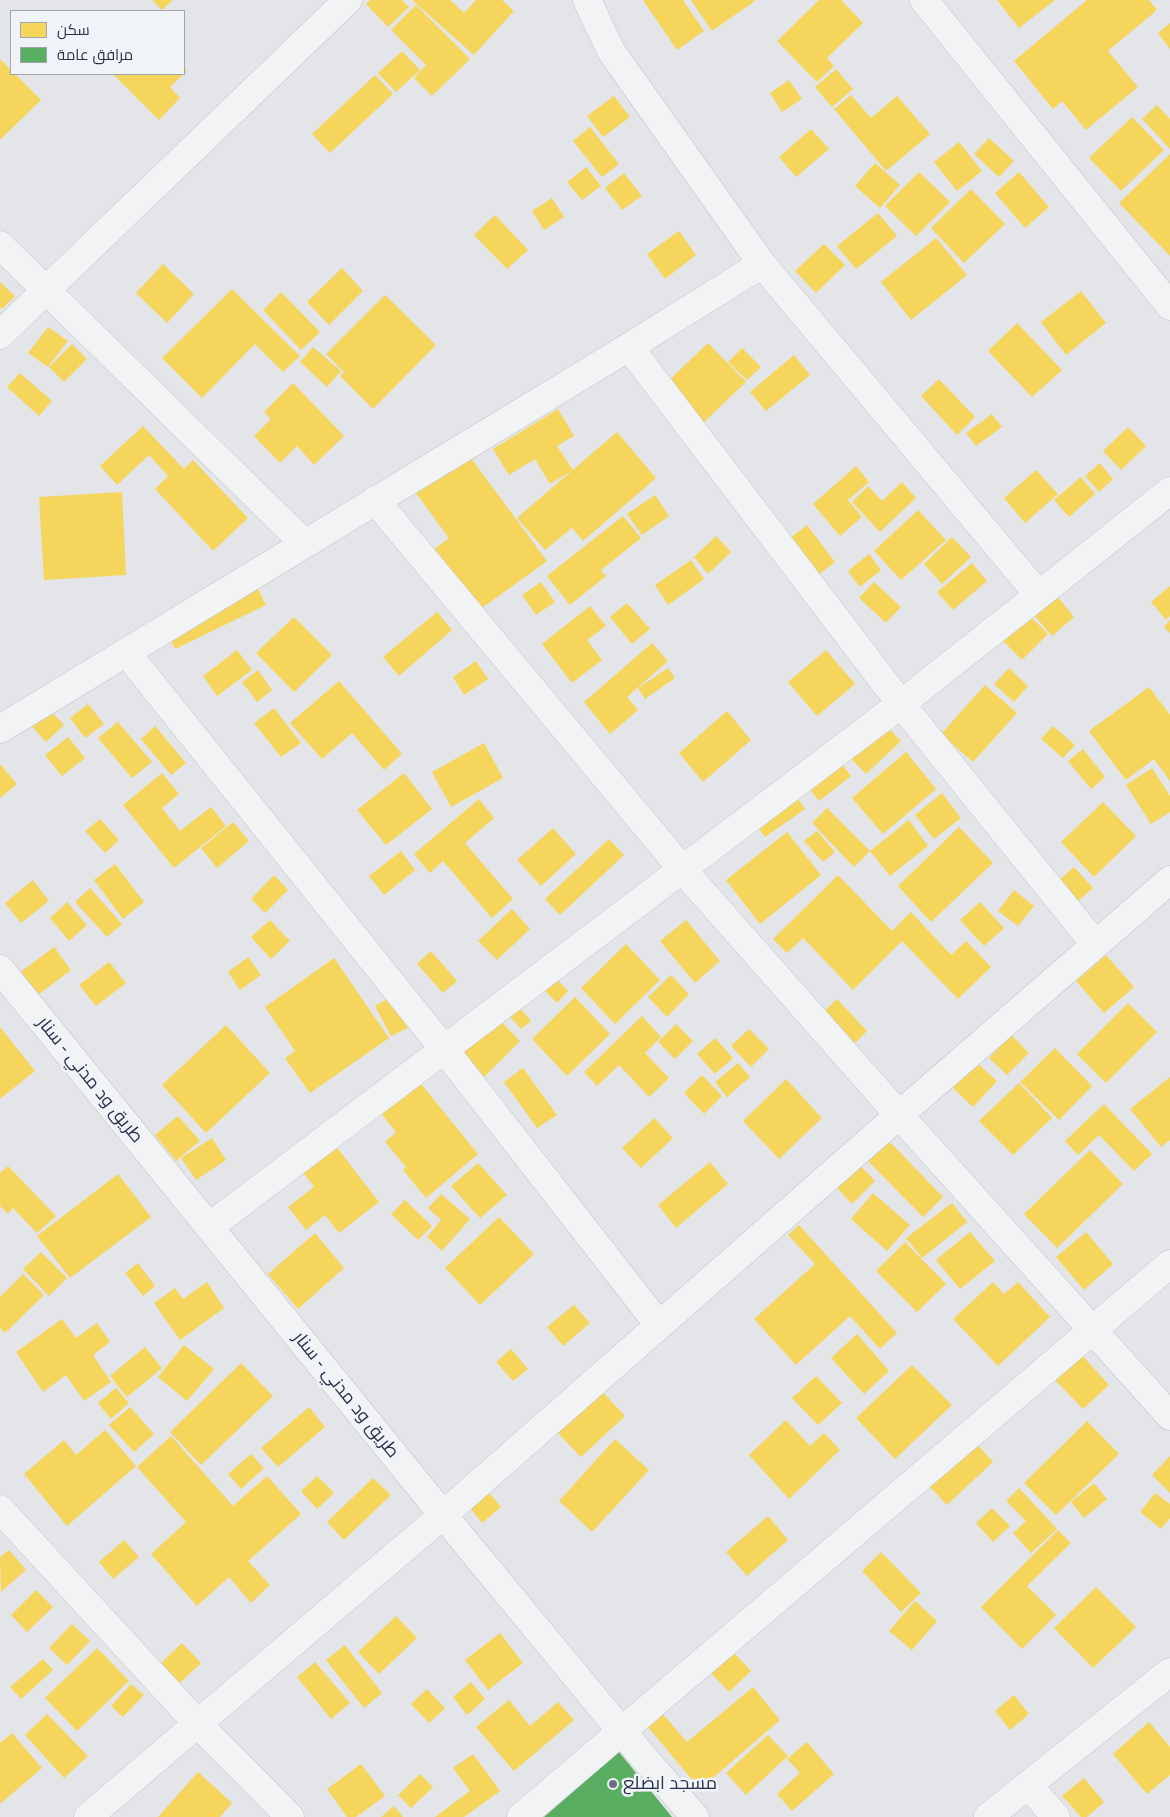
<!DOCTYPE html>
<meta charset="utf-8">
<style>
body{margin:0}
#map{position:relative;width:1170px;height:1817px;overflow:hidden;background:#e3e5e8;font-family:"Open Sans",Cairo,sans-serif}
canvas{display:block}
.legend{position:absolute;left:10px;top:10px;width:175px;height:65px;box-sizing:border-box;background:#f0f3f8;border:1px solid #a0a5b0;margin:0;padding:6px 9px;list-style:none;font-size:15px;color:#273144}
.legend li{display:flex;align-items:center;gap:10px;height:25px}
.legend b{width:25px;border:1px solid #a0a5b0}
</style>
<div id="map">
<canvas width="1170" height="1817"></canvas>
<ul class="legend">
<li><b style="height:14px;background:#f6d55c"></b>سكن</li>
<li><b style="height:14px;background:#5aae61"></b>مرافق عامة</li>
</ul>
</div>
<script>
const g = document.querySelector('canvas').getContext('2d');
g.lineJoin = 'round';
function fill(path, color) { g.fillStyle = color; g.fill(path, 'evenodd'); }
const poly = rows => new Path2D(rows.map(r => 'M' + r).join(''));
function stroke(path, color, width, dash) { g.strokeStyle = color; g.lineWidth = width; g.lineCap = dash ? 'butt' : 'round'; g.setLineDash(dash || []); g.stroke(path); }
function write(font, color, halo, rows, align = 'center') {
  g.font = font + ' "Open Sans",Cairo,sans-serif'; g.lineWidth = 5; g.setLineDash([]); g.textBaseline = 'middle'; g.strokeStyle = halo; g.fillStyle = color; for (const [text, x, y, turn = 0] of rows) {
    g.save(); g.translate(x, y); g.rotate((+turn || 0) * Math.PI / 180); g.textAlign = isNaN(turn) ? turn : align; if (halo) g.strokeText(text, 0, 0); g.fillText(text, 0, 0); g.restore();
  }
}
const homes = poly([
 [152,0,173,0,162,10],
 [370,0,402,0,409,7,388,27,366,4],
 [412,0,450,0,464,13,476,0,502,0,514,11,474,55],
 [643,0,683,0,704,31,677,50],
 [691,0,754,0,755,1,712,31],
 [819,0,841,0,863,23,827,58,834,66,817,82,777,41],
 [997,0,1055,0,1019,28],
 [1087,0,1149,0,1157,10,1108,51,1138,87,1086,130,1062,101,1053,109,1014,61],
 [416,5,470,59,432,96,414,78,426,65,391,30],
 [1170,23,1170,49,1158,33],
 [402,51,420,70,396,92,378,73],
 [0,59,11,70,11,74,15,74,41,100,0,140],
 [184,67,187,71,170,87,180,98,159,120,113,74,184,74],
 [836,69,853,89,832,107,815,87],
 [375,75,393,94,330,153,312,134],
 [789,80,802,99,782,112,770,93],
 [851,95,871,118,897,96,930,134,886,171,834,109],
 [614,96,630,117,603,137,587,116],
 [1157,105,1170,119,1170,149,1142,119],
 [1132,117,1164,150,1121,191,1089,158],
 [590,127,619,164,602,177,573,141],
 [811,129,829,149,796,177,779,157],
 [989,138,1014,161,999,177,974,154],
 [959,142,982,171,957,191,934,162],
 [1170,154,1170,256,1119,203],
 [875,163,900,185,880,208,855,186],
 [586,167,601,186,582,200,567,182],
 [919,172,950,202,916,236,885,206],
 [1019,172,1049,207,1025,228,995,193],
 [624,173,642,196,622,210,605,188],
 [971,189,1005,224,964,263,931,228],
 [552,198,564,217,544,230,532,211],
 [878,213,897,236,856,269,837,246],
 [495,215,528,250,507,269,474,235],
 [679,231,696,255,665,279,647,254],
 [936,238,967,275,911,320,881,282],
 [824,244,845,265,816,293,795,271],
 [163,264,194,294,167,323,136,293],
 [342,268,363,291,329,325,307,302],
 [0,282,15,296,2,309,0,307],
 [232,289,300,356,283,372,255,344,202,398,162,358],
 [1081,291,1106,323,1066,355,1041,322],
 [281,292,320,332,301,350,263,310],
 [385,295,436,345,373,409,340,376,344,372,326,354],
 [1017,323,1062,370,1032,397,988,351],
 [48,327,68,341,48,367,28,353],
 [708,343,746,382,702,424,664,385],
 [72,344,87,359,64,382,49,367],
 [313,347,341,371,327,387,300,362],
 [742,348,761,367,747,380,728,362],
 [794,355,810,375,766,411,750,392],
 [20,373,52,401,39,416,7,387],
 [939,379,975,417,957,435,921,396],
 [293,383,344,436,314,465,297,446,280,463,254,436,271,419,264,412],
 [558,409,574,436,557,446,573,470,550,484,535,459,509,475,493,449],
 [992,414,1002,427,976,446,966,433],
 [143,426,184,469,193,460,248,518,213,551,155,489,168,476,149,455,117,485,100,466],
 [1128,427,1146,446,1121,470,1103,451],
 [617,432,656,478,583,541,572,528,545,550,517,518],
 [465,450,547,561,478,611,433,550,449,538,413,489],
 [1100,463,1113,479,1099,492,1085,476],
 [856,466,869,482,848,500,862,517,840,536,813,504],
 [1036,470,1058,494,1025,523,1004,498],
 [1081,477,1095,494,1069,517,1054,500],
 [902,482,916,498,880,532,852,502,868,486,882,501],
 [122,492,126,575,44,580,39,497],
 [655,495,669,516,642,535,627,514],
 [918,510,946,540,901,580,874,551],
 [623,516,641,538,601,570,606,576,570,605,547,576],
 [807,525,835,562,817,576,789,539],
 [716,536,731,552,708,574,694,557],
 [952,537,971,557,942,584,924,564],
 [869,554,881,570,860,587,848,571],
 [691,560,704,579,668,605,655,585],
 [972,563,987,581,953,610,937,592],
 [541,582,555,602,536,615,522,595],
 [874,582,901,607,886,623,859,598],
 [255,583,266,605,175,649,164,627],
 [1170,586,1170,616,1166,620,1151,602],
 [1057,596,1074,617,1052,636,1034,615],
 [627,603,650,629,632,644,610,617],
 [590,606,606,626,587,640,602,660,572,683,542,644],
 [437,612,452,630,399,676,383,657],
 [1028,614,1048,634,1022,660,1002,640],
 [294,617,332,655,294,692,256,653],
 [1170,620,1170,633,1164,627],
 [652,643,668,661,627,697,638,710,610,734,584,702],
 [237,650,252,670,217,696,203,676],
 [826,650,855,684,817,716,788,682],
 [476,661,488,679,464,695,453,677],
 [668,668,675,678,645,699,638,688],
 [1009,668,1028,686,1014,702,994,684],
 [258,670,272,690,257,702,242,682],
 [339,681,402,754,384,770,352,733,322,759,290,723],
 [985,685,1017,713,973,762,941,734],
 [1149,687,1170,715,1170,781,1154,759,1126,780,1089,731],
 [88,704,104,724,85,738,70,718],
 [48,708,64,725,46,742,30,724],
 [274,708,301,743,281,757,254,723],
 [727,711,751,740,703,782,679,753],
 [878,717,901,741,866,774,843,750],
 [118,722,152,762,132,778,98,738],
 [155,726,186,763,171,775,141,739],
 [1053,726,1075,745,1063,758,1041,739],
 [68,737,85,758,62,776,45,755],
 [484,743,503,778,451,807,432,772],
 [1083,749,1105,777,1091,789,1068,761],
 [906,752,936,789,883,834,852,798],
 [834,754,851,776,819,801,802,779],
 [0,764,17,784,0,798],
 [1152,768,1170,796,1170,812,1151,824,1126,785],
 [162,773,179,794,162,808,180,831,211,807,226,826,174,868,123,805],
 [404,773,432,809,386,845,357,810],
 [792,791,805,809,765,837,752,819],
 [942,793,961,818,934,839,915,815],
 [479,799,494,818,465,843,513,899,492,918,443,861,430,873,414,854],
 [1103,802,1136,836,1094,877,1061,842],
 [827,808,870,851,909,820,928,846,890,876,870,851,854,867,812,823],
 [100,819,119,840,105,853,85,831],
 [233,822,249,841,217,868,201,848],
 [959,827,993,863,931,922,898,886],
 [553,828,576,854,541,886,517,860],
 [817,831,835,852,823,862,804,841],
 [787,832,821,875,760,924,726,880],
 [609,839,624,855,560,915,545,899],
 [401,851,415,870,384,895,369,876],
 [115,864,144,902,123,919,94,880],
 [1074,867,1093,888,1078,901,1059,880],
 [274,875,288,890,265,913,251,899],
 [838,875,892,931,911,912,951,955,966,941,991,967,958,999,902,941,853,990,803,938,787,953,773,939],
 [33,880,49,901,21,923,5,903],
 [90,888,122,924,107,937,75,902],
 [1014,890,1034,906,1018,926,998,911],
 [67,902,87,925,69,941,50,918],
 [980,902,1004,928,984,946,960,920],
 [512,909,530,929,497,960,478,941],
 [270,920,290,941,271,959,251,937],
 [686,920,720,961,695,983,660,941],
 [626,944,660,980,615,1024,581,988],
 [54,947,71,970,35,997,18,974],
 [431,951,457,981,443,993,417,964],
 [1106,955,1134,987,1104,1013,1076,981],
 [248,957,261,975,240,990,228,972],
 [334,958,389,1038,310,1093,285,1058,295,1051,265,1007],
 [109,962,126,983,96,1006,79,985],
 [549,971,568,991,557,1003,536,982],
 [671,975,689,994,667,1017,648,997],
 [391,997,408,1028,391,1036,375,1006],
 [575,997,610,1034,567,1076,532,1039],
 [837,999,867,1031,851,1047,820,1015],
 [513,1000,531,1021,521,1029,503,1009],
 [1128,1003,1157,1032,1106,1083,1077,1054],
 [491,1011,520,1041,479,1082,450,1052],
 [642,1016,661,1037,645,1053,669,1078,649,1097,619,1065,597,1086,584,1072],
 [676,1024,693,1041,675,1059,658,1042],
 [226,1025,270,1073,206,1133,162,1085],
 [0,1027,35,1071,0,1099],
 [749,1029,769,1049,751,1067,731,1046],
 [1011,1035,1029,1053,1007,1075,989,1058],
 [715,1038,733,1058,715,1074,697,1054],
 [1055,1048,1092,1086,1059,1120,1020,1082],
 [976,1062,997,1081,973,1107,953,1088],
 [738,1063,750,1077,727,1097,715,1082],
 [523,1068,557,1115,537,1128,504,1082],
 [413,1074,478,1154,426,1198,403,1170,406,1167,385,1142,396,1132,375,1106],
 [702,1075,722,1096,704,1114,684,1093],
 [1170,1077,1170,1140,1161,1147,1130,1109],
 [786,1079,822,1118,779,1159,743,1121],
 [1019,1083,1052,1118,1013,1155,979,1121],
 [1104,1104,1152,1154,1134,1171,1099,1135,1078,1155,1065,1141],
 [178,1116,200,1141,176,1161,155,1135],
 [654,1118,673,1138,641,1168,622,1148],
 [212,1138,226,1160,196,1180,181,1158],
 [888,1140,943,1197,923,1217,867,1160],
 [332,1141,379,1202,339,1233,325,1215,306,1230,288,1207,314,1187,299,1167],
 [1090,1150,1123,1184,1057,1248,1024,1214],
 [710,1162,728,1184,676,1228,658,1205],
 [478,1163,507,1195,480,1218,451,1186],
 [860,1165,875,1181,852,1204,836,1187],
 [8,1166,56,1216,37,1233,13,1208,8,1214,0,1206,0,1173],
 [118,1174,151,1217,70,1278,37,1236],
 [873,1193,910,1225,887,1251,851,1219],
 [441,1194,470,1219,442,1251,427,1237,441,1220,428,1208],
 [405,1200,432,1226,418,1240,391,1214],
 [952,1203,967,1222,922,1258,906,1238],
 [499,1217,534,1254,480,1305,445,1268],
 [799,1225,897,1333,880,1349,850,1316,796,1365,754,1319,815,1264,788,1235],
 [970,1232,995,1261,960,1289,936,1260],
 [1086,1232,1113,1264,1084,1290,1056,1257],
 [315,1233,344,1268,298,1309,268,1274],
 [905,1242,946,1284,917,1312,876,1271],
 [41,1252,67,1278,49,1296,23,1269],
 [138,1263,155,1286,143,1296,125,1273],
 [23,1274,44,1295,5,1333,0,1328,0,1297],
 [207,1282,224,1308,180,1340,154,1303,175,1288,183,1299],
 [993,1282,1004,1294,1018,1282,1050,1317,998,1366,953,1319],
 [574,1305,590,1323,563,1346,547,1327],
 [62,1319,76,1338,97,1323,110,1342,93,1355,111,1382,84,1401,66,1375,43,1392,16,1352],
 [857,1334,889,1371,864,1394,831,1358],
 [184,1345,214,1369,187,1401,158,1377],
 [145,1347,162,1368,127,1397,110,1376],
 [511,1349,528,1369,513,1381,496,1362],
 [1080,1353,1109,1385,1083,1409,1053,1378],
 [241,1363,273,1396,201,1465,170,1432],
 [912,1365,952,1405,895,1459,856,1418],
 [816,1376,842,1403,818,1425,792,1398],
 [116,1388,129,1403,111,1419,98,1403],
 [599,1388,625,1416,581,1457,555,1430],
 [130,1407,154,1434,134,1452,109,1425],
 [309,1407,325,1427,278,1467,261,1448],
 [786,1420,810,1446,824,1433,840,1450,789,1499,749,1455],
 [1087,1421,1119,1454,1056,1515,1024,1483],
 [105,1430,136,1466,67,1526,24,1474,64,1440,76,1455],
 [171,1436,233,1506,267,1476,301,1514,248,1561,270,1585,251,1603,229,1577,197,1606,151,1554,186,1522,137,1467],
 [615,1439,649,1470,592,1532,559,1501],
 [974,1441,993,1462,947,1505,928,1485],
 [251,1454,264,1468,241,1489,228,1474],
 [1170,1456,1170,1493,1152,1475],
 [317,1476,334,1493,317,1509,301,1491],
 [373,1478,391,1495,344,1540,327,1522],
 [1094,1483,1107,1499,1084,1518,1071,1502],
 [1019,1488,1057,1529,1031,1553,1013,1533,1026,1521,1006,1501],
 [486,1489,501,1507,482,1523,467,1504],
 [1155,1493,1170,1504,1170,1518,1161,1529,1140,1512],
 [992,1508,1010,1526,993,1542,976,1523],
 [768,1516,788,1540,747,1576,726,1552],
 [1058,1530,1071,1543,1027,1586,1056,1615,1022,1649,981,1607],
 [124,1540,139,1557,113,1579,99,1562],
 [9,1550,26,1570,1,1592,0,1557],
 [881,1552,921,1593,901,1612,862,1571],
 [1096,1587,1136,1627,1093,1668,1054,1628],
 [36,1590,53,1607,27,1632,11,1615],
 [915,1601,937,1621,912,1650,889,1631],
 [396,1616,417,1638,379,1674,358,1652],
 [72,1624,90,1641,67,1665,49,1648],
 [500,1633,523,1663,488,1690,465,1660],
 [182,1643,201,1663,180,1683,161,1663],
 [345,1645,382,1693,364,1708,326,1660],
 [97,1648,129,1681,77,1731,45,1698],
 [731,1650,751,1671,729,1692,709,1671],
 [43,1659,53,1670,21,1699,10,1687],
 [315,1662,350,1703,331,1719,297,1677],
 [471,1682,485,1699,467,1715,453,1697],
 [131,1684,144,1695,123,1717,111,1706],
 [753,1687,780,1720,700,1789,647,1726,662,1713,687,1742],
 [427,1689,445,1708,429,1723,411,1704],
 [1014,1695,1029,1714,1010,1730,995,1711],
 [509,1700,530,1726,558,1702,574,1720,514,1771,476,1727],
 [47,1714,88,1756,64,1778,25,1735],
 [1149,1722,1170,1747,1170,1775,1147,1794,1113,1754],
 [12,1733,42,1768,0,1804,0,1743],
 [768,1735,788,1756,746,1795,726,1773],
 [807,1742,834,1774,792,1811,777,1794,800,1773,787,1759],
 [473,1754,500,1791,464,1817,435,1817,470,1791,453,1768],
 [361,1764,385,1796,356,1817,347,1817,327,1789],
 [198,1772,232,1803,220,1817,158,1817],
 [420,1774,433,1787,411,1808,398,1795],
 [1084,1778,1104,1802,1087,1817,1081,1817,1062,1796],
 [394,1806,403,1817,381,1817]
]);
const public = poly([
 [619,1752,672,1817,544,1817]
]);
const minor = poly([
 [587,0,611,51,762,264,1038,594],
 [924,0,1170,306],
 [0,245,304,543],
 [0,335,46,290,348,0],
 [629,347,901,704,1095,944],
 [375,500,682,869,899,1115,1170,1416],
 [126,652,444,1049,659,1325],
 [0,729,629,347,762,264],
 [0,969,443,1515,622,1732,695,1817],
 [209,1227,901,704,1170,491],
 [0,1509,198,1724,290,1817],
 [1028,1785,1056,1817],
 [88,1817,443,1515,899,1115,1170,880],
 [521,1817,1170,1264],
 [988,1817,1170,1672]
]);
const markers = [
 [613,1784,5,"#69707d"]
];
const streetNames = [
 ["طريق ود مدني - سنار",90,1080,51],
 ["طريق ود مدني - سنار",346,1395,51]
];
const poiNames = [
 ["مسجد ابضلع",623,1784]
];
fill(homes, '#f6d55c');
fill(public, '#5aae61');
stroke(minor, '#c1c3c6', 29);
stroke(minor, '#f2f3f5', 28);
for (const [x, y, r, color] of markers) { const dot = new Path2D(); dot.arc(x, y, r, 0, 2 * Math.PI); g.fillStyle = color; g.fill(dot); stroke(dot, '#f0f3f8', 2); }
write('18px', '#273144', '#f0f3f8', streetNames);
write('18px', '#273144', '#f0f3f8', poiNames, 'left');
</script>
